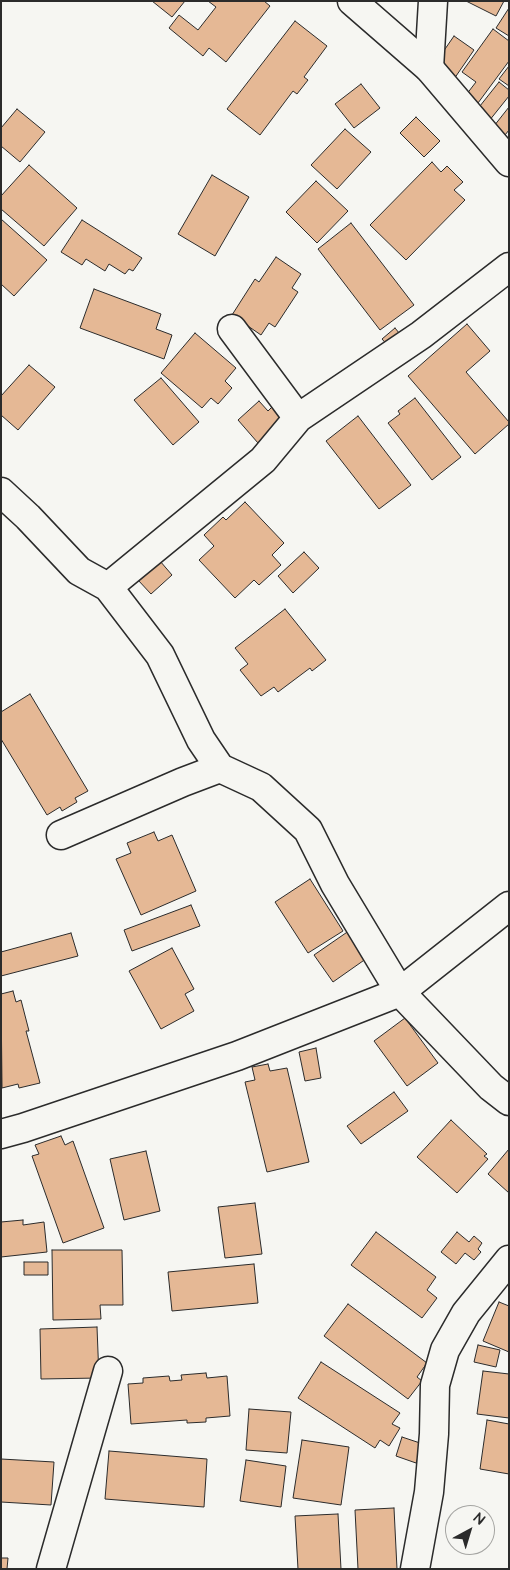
<!DOCTYPE html>
<style>
body{margin:0}
#map{position:relative;width:510px;height:1570px;overflow:hidden;background:#f6f6f2;font-family:"Architects Daughter",sans-serif}
canvas{display:block}
.frame{position:absolute;inset:0;border:2px solid #2b2b2b;pointer-events:none}
.north{position:absolute;left:445px;top:1505px;width:50px;height:50px;box-sizing:border-box;background:#f6f6f2;border:1px solid #a5a5a2;border-radius:50%;rotate:39deg;font-size:14px;font-weight:700;line-height:20px;text-align:center;color:#2b2b2b}
.north::after{content:'';display:block;margin:auto;width:18px;height:22px;background:#2b2b2b;clip-path:polygon(50% 0,100% 100%,50% 72%,0 100%)}
</style>
<div id="map">
<canvas width="510" height="1570"></canvas>
<div class="frame"></div>
<div class="north">N</div>
</div>
<script>
const g = document.querySelector('canvas').getContext('2d');
g.lineJoin = 'round';
function fill(path, color) { g.fillStyle = color; g.fill(path, 'evenodd'); }
const poly = rows => new Path2D(rows.map(r => 'M' + r).join(''));
function stroke(path, color, width, dash) { g.strokeStyle = color; g.lineWidth = width; g.lineCap = dash ? 'butt' : 'round'; g.setLineDash(dash || []); g.stroke(path); }
const building = poly([
 [152,1,185,1,172,17,152,1],
 [208,1,264,1,270,6,226,62,209,48,203,56,169,28,179,15,198,30,216,7,208,1],
 [466,1,504,1,496,16,466,1],
 [509,8,509,36,496,28,509,8],
 [295,21,327,46,304,77,308,80,297,94,293,91,260,135,227,109,295,21],
 [493,29,509,41,509,61,478,103,466,95,476,82,462,72,493,29],
 [454,36,474,50,454,79,434,65,454,36],
 [509,66,509,86,499,79,509,66],
 [499,82,509,90,509,96,489,121,476,111,499,82],
 [361,84,380,108,354,128,335,104,361,84],
 [509,107,509,130,505,135,494,126,509,107],
 [17,109,45,132,20,162,1,146,1,128,17,109],
 [416,117,440,141,424,157,400,133,416,117],
 [345,129,371,152,337,189,311,165,345,129],
 [432,162,441,172,447,166,463,182,454,190,465,200,406,260,370,225,432,162],
 [29,165,77,208,44,246,1,209,1,196,29,165],
 [212,175,249,197,215,256,178,234,212,175],
 [316,181,348,211,317,243,286,212,316,181],
 [1,219,47,260,14,296,1,284,1,219],
 [82,220,142,258,133,271,129,269,125,274,109,264,105,271,86,259,82,265,61,252,82,220],
 [351,223,414,305,380,330,318,249,351,223],
 [276,257,301,274,292,288,298,292,275,327,269,323,261,335,232,315,255,279,259,282,276,257],
 [94,289,161,314,156,329,172,335,164,359,80,328,94,289],
 [467,324,490,351,466,372,509,422,509,424,475,454,408,376,467,324],
 [395,328,404,339,391,349,382,339,395,328],
 [195,333,236,368,225,381,232,388,218,404,211,398,202,408,161,373,195,333],
 [29,365,55,387,18,430,1,415,1,396,29,365],
 [161,378,199,422,173,445,134,400,161,378],
 [415,398,461,457,432,480,388,423,400,414,398,411,415,398],
 [259,401,268,411,272,407,283,420,258,443,238,420,259,401],
 [358,416,411,485,379,509,326,441,358,416],
 [245,502,284,543,272,555,281,565,259,585,254,580,235,598,199,560,214,546,204,535,223,517,226,520,245,502],
 [304,552,319,568,293,593,278,576,304,552],
 [160,561,172,575,151,594,138,580,160,561],
 [285,609,326,660,312,671,310,668,278,692,274,687,261,696,240,670,248,664,235,648,285,609],
 [30,694,88,791,75,798,77,802,62,811,60,807,47,815,1,739,1,712,30,694],
 [154,832,158,841,172,835,196,891,141,915,116,859,131,853,127,843,154,832],
 [310,879,343,931,308,953,275,902,310,879],
 [191,905,200,926,132,951,124,930,191,905],
 [356,926,370,956,333,982,314,955,356,926],
 [71,933,78,956,1,976,1,952,71,933],
 [172,948,194,989,185,994,194,1011,161,1029,129,971,172,948],
 [13,991,16,1002,21,1000,29,1031,26,1031,40,1083,19,1088,18,1084,2,1088,1,994,13,991],
 [405,1018,438,1063,407,1086,374,1041,405,1018],
 [316,1048,321,1078,305,1081,299,1052,316,1048],
 [268,1064,270,1071,287,1068,309,1162,267,1172,245,1082,255,1080,252,1067,268,1064],
 [394,1092,408,1111,361,1144,347,1126,394,1092],
 [451,1120,487,1154,484,1156,488,1159,457,1193,417,1157,451,1120],
 [61,1136,65,1145,73,1141,104,1228,63,1243,32,1156,39,1154,35,1145,61,1136],
 [509,1149,509,1193,488,1174,509,1149],
 [146,1151,160,1211,124,1220,110,1159,146,1151],
 [255,1203,262,1254,225,1258,218,1207,255,1203],
 [23,1220,23,1225,44,1222,47,1252,1,1257,1,1222,23,1220],
 [376,1232,436,1277,427,1290,437,1298,422,1318,351,1265,376,1232],
 [457,1232,469,1242,474,1236,482,1243,478,1249,481,1252,474,1260,465,1253,456,1264,441,1252,457,1232],
 [52,1250,122,1250,123,1305,100,1305,101,1319,53,1320,52,1250],
 [24,1262,48,1262,48,1275,24,1275,24,1262],
 [254,1264,258,1303,172,1311,168,1272,254,1264],
 [499,1302,509,1306,509,1352,483,1341,499,1302],
 [348,1304,427,1363,417,1377,422,1381,408,1399,324,1336,348,1304],
 [97,1327,99,1378,41,1379,40,1329,97,1327],
 [478,1345,500,1350,496,1367,474,1362,478,1345],
 [321,1362,400,1413,392,1424,400,1428,389,1446,380,1440,375,1448,298,1398,321,1362],
 [483,1371,509,1374,509,1418,477,1414,483,1371],
 [206,1373,207,1378,227,1376,230,1416,206,1418,206,1422,187,1423,187,1420,131,1424,128,1384,143,1383,143,1378,169,1376,170,1381,182,1380,181,1375,206,1373],
 [249,1409,291,1412,287,1453,246,1450,249,1409],
 [487,1420,509,1424,509,1474,480,1469,487,1420],
 [402,1437,423,1444,416,1463,396,1456,402,1437],
 [302,1440,349,1447,341,1505,293,1498,302,1440],
 [109,1451,207,1459,204,1507,105,1499,109,1451],
 [1,1459,54,1462,51,1505,1,1502,1,1459],
 [246,1460,286,1466,281,1507,240,1501,246,1460],
 [394,1508,397,1569,358,1569,355,1510,394,1508],
 [338,1514,341,1569,298,1569,295,1516,338,1514],
 [1,1558,8,1558,7,1569,1,1569,1,1558]
]);
const minor = poly([
 [429,68,433,1],
 [509,267,421,335,298,418,263,460,108,587,160,655,201,740,220,768,261,787,308,830,335,884,400,992,491,1087,509,1101],
 [232,329,298,418],
 [1,492,28,517,79,571,108,587],
 [61,835,183,782,220,768],
 [1,1134,23,1128,237,1056,400,992,509,906],
 [51,1569,108,1371],
 [415,1569,429,1492,434,1434,435,1385,445,1350,466,1313,509,1260]
]);
const tertiary = poly([
 [352,1,429,68,509,162]
]);
fill(building, '#e5b895');
stroke(building, '#2b2b2b', 1);
stroke(minor, '#2b2b2b', 31);
stroke(tertiary, '#2b2b2b', 31);
stroke(minor, '#f6f6f2', 28);
stroke(tertiary, '#f6f6f2', 28);
</script>
